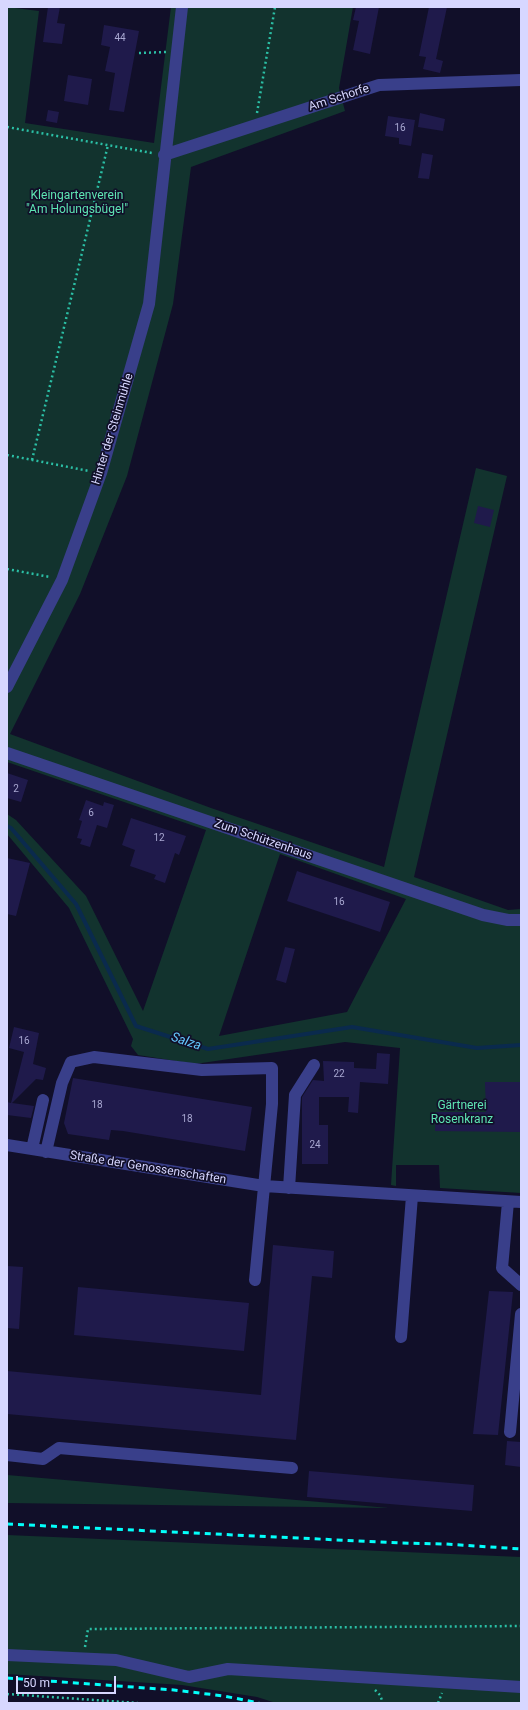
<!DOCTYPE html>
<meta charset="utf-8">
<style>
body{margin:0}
#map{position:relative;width:528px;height:1710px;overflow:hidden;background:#110f29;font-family:Roboto,sans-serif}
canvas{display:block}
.frame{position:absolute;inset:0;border:8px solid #d7d7ff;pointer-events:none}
.scale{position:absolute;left:16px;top:1676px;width:100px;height:18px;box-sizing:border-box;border:2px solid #d7d7ff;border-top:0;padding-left:5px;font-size:12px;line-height:14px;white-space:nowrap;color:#d7d7ff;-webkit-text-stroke:3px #110f29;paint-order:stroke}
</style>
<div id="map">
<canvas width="528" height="1710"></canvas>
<div class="frame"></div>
<div class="scale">50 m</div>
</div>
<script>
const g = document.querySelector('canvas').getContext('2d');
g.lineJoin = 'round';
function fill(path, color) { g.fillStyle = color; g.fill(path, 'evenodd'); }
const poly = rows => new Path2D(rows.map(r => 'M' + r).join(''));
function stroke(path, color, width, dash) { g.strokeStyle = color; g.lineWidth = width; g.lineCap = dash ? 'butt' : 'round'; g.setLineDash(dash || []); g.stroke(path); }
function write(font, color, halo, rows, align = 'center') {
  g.font = font + ' Roboto,sans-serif'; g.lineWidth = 3.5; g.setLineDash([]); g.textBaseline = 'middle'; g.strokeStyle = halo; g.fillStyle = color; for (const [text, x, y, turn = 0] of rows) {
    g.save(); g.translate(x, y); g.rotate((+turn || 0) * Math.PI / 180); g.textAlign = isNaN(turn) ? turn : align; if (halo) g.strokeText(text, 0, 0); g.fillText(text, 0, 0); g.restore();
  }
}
const green = poly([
 [7,7,39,11,25,123,154,143,171,7,353,7,339,88,345,111,191,167,173,304,127,476,80,594,10,734,211,808,384,867,476,468,507,476,414,877,508,910,521,909,521,1193,440,1188,439,1165,396,1165,396,1186,391,1185,400,1048,345,1042,195,1064,138,1055,131,1046,133,1039,69,908,7,834,7,814,16,820,86,896,143,1011,206,830,7,762],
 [280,854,406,899,347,1012,219,1036],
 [7,1475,389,1508,7,1503],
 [7,1535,521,1557,521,1703,276,1703,257,1697,182,1685,7,1674]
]);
const stream = poly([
 [7,826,11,828,76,904,136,1026,208,1049,352,1027,477,1048,521,1045]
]);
const building = poly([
 [48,7,60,7,57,23,65,24,62,44,43,42],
 [356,7,379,7,370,54,353,50,359,21,353,20],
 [429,7,447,7,436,59,443,61,440,73,423,69,426,57,419,56],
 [104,25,139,31,124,112,109,110,115,73,105,71,110,47,101,45],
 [68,75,92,79,88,105,64,101],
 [48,110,59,112,57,123,46,121],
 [420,113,445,119,443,131,418,127],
 [388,116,415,120,411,146,399,144,399,138,385,136],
 [422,153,433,155,429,179,418,178],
 [478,506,494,510,490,527,474,523],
 [7,773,28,780,21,802,7,798],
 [86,800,103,806,104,802,114,805,107,828,97,825,90,847,80,844,82,839,77,838,82,821,79,820],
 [131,818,186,836,179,855,175,853,165,883,154,879,156,875,130,866,135,850,122,845],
 [7,858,30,863,16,916,7,914],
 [297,871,390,902,380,932,287,901],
 [285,947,295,949,286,983,276,980],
 [14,1027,39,1033,33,1064,46,1068,43,1080,36,1079,12,1103,34,1106,31,1118,7,1115,7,1102,11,1103,24,1052,9,1048],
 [377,1053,390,1054,388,1084,360,1082,358,1113,348,1112,349,1097,319,1097,319,1125,328,1125,328,1164,302,1164,302,1097,313,1080,324,1081,323,1061,354,1062,354,1068,376,1069],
 [73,1078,252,1107,245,1151,123,1131,111,1130,109,1140,68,1134,64,1123],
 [485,1082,521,1082,521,1132,435,1131,436,1112,486,1112],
 [273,1245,334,1251,332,1278,312,1276,296,1440,7,1414,7,1371,261,1395],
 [7,1266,23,1267,19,1329,7,1328],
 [78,1287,249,1303,244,1351,74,1335],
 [489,1291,513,1292,498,1435,473,1434],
 [507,1441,521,1442,521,1467,505,1465],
 [309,1471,474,1485,472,1511,307,1497]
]);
const path = poly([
 [139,53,166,52],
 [257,113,275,7],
 [7,127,152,153],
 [7,455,89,471],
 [32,460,108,145],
 [7,569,50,577],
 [85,1647,88,1629,521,1626],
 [375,1690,380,1695,383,1703],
 [7,1694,138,1703],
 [438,1703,442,1693]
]);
const minor = poly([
 [164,155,379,85,521,80],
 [7,687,62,580,101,473,149,304,182,7],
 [7,753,483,915,508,920,521,920],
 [7,1145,264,1186,521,1202],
 [32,1149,43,1100],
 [46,1152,62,1083,71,1062,94,1057,202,1070,272,1068,272,1104,255,1280],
 [289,1188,295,1095,314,1065],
 [508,1202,502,1268,521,1285],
 [401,1337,412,1196],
 [510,1432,521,1314],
 [7,1455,43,1459,59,1448,292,1468],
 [7,1655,116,1660,189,1677,228,1669,521,1687]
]);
const rail = poly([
 [7,1524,401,1543,446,1544,521,1549],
 [7,1678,174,1690,224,1696,259,1703]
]);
const numberNames = [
 ["44",120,38],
 ["16",400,128],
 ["2",16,789],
 ["6",91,813],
 ["12",159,838],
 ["16",339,902],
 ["16",24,1041],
 ["22",339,1074],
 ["18",97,1105],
 ["18",187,1119],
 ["24",315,1145]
];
const streetNames = [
 ["Am Schorfe",339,98,-18],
 ["Hinter der Steinmühle",113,429,-73],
 ["Zum Schützenhaus",263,840,19],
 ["Straße der Genossenschaften",148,1168,9]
];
const parkNames = [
 ["Kleingartenverein",77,196],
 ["\"Am Holungsbügel\"",77,210],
 ["Gärtnerei",462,1106],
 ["Rosenkranz",462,1120]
];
const waterNames = [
 ["Salza",186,1042,18]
];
fill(green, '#12332e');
stroke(stream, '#0a2a4d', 4);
fill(building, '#1f1a4b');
stroke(path, '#2bbfa5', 2.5, [2, 3]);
stroke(minor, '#393f8a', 12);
stroke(rail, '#03fffb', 3, [6, 5]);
write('10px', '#a9a8d2', null, numberNames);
write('12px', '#d7d7ff', '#110f29', streetNames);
write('12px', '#5ee5b3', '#110f29', parkNames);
write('italic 13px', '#65caff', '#110f29', waterNames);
</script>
